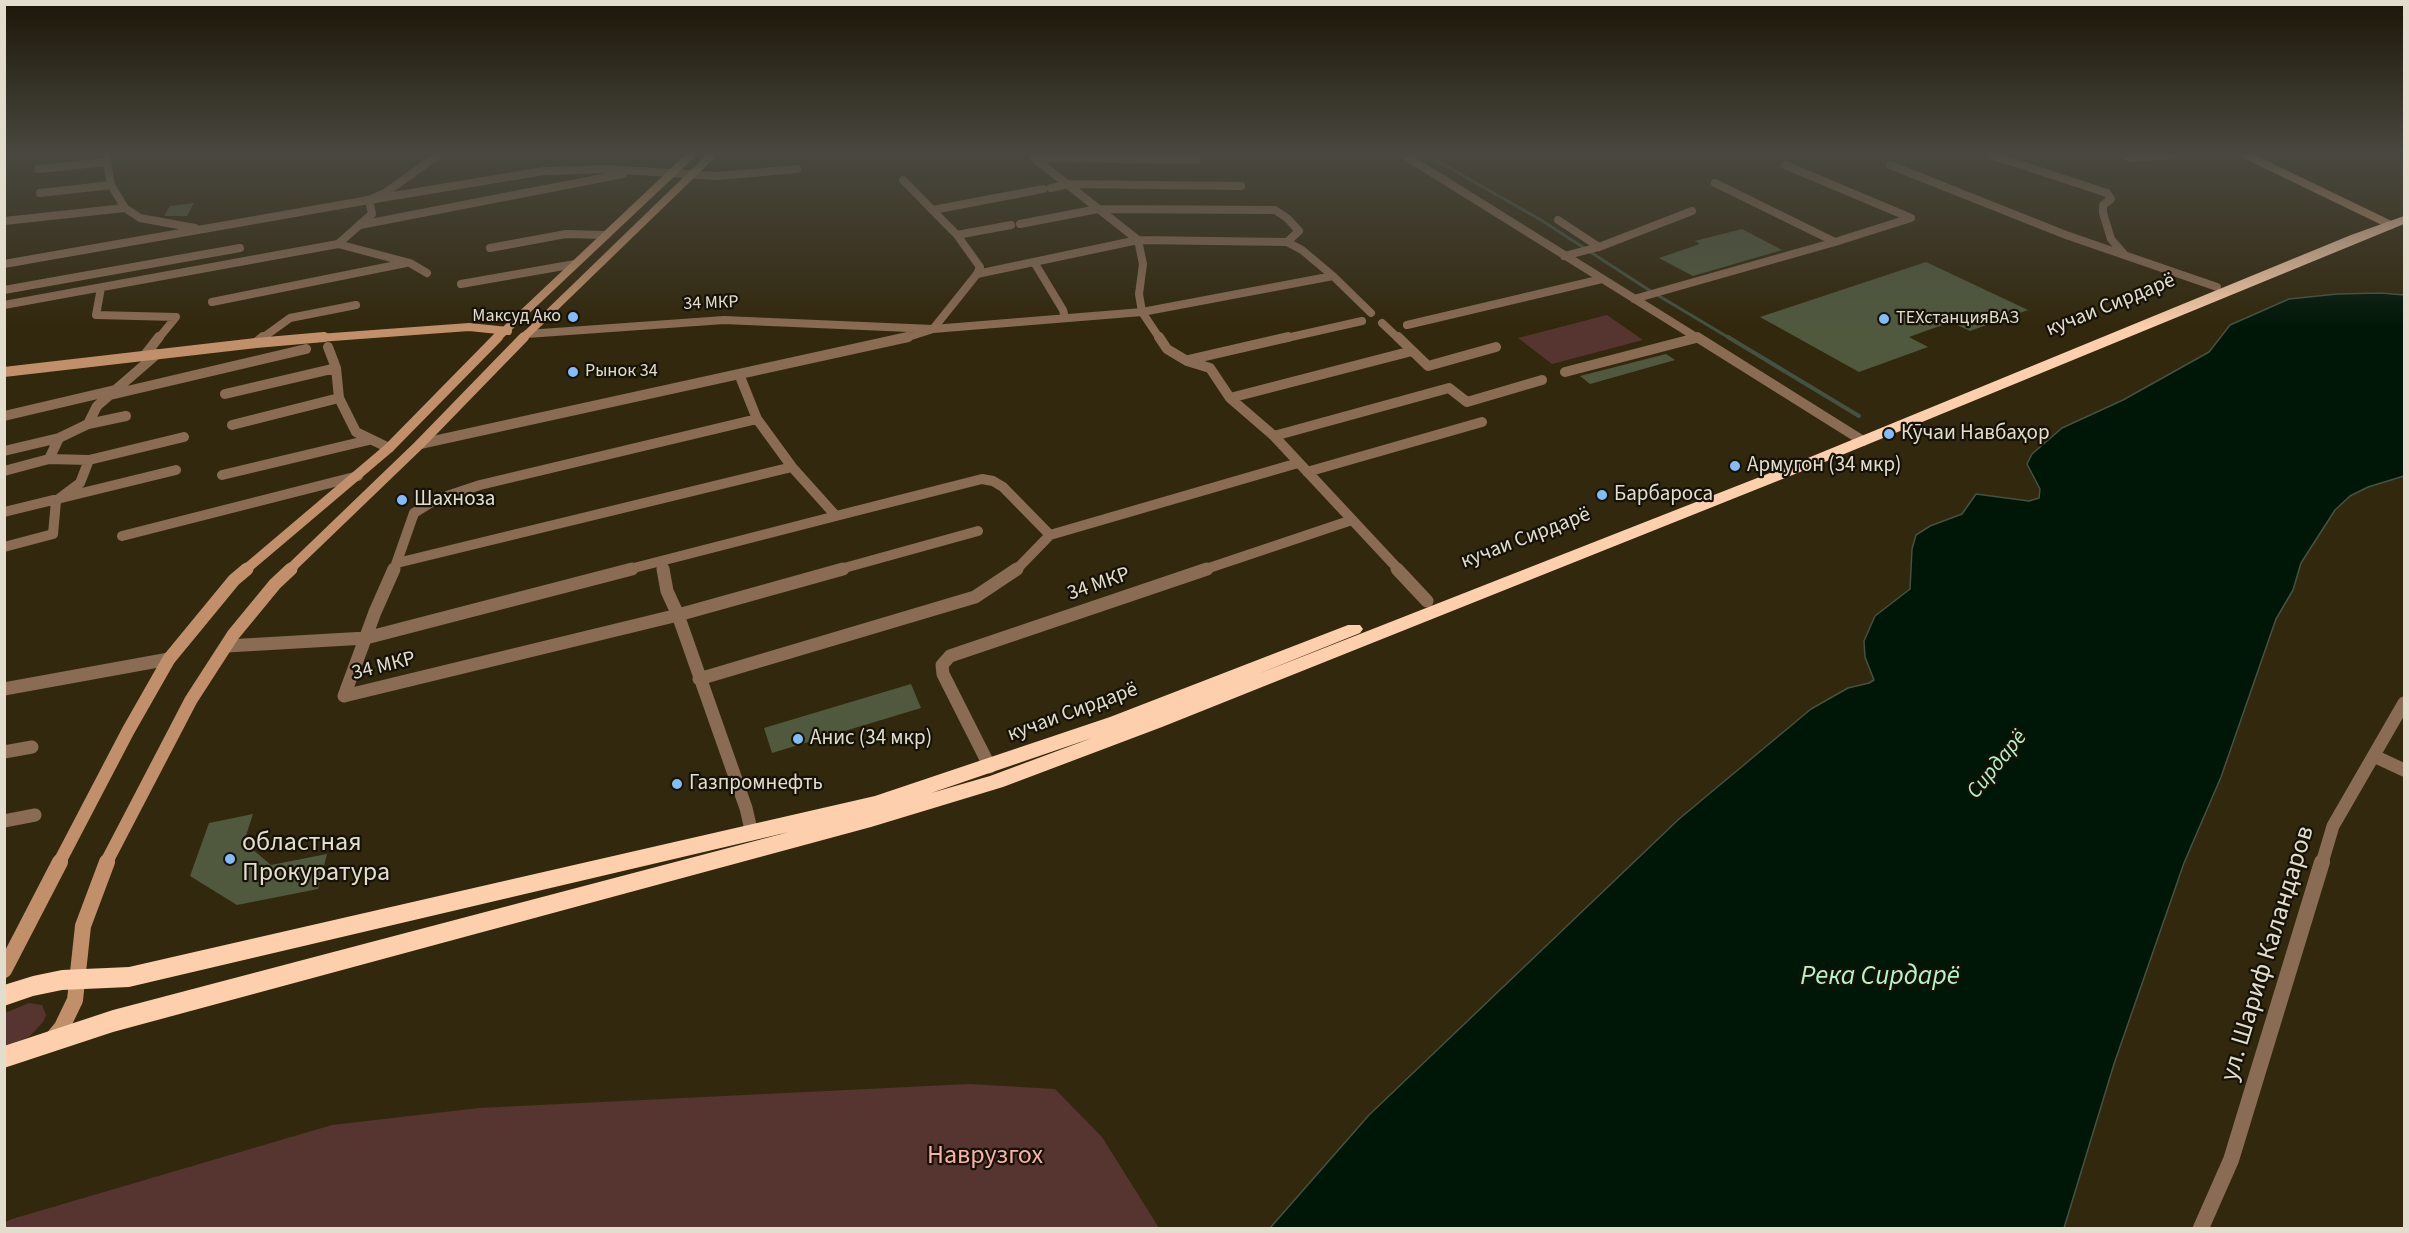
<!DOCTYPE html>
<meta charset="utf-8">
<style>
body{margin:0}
#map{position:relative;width:2409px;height:1233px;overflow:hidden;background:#32280d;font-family:"Source Sans 3",sans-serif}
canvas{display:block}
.frame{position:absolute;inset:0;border:6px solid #e3ddce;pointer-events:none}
</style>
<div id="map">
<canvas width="2409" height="1233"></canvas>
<div class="frame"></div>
</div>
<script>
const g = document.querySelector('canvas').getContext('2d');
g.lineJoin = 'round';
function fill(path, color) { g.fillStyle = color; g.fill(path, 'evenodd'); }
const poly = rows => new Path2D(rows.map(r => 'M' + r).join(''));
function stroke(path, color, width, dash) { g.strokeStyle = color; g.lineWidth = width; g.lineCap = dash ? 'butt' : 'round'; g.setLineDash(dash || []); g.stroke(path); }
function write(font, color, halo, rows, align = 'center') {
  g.font = font + ' "Source Sans 3",sans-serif'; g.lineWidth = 4.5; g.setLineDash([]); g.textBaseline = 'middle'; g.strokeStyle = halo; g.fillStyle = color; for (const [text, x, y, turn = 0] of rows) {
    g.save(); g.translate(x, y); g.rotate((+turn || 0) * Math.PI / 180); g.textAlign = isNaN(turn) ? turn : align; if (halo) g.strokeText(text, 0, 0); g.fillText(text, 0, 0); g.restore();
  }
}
const green = poly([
 [1607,315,1643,340,1552,364,1518,338],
 [29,1003,42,1005,46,1015,43,1022,30,1036,5,1048,5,1013],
 [969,1084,1055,1089,1102,1137,1159,1228,5,1228,5,1222,12,1219,332,1125,479,1108]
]);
const water = poly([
 [2381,293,2404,295,2404,476,2368,487,2350,496,2335,510,2301,563,2293,590,2276,619,2221,777,2184,863,2114,1064,2064,1228,1270,1228,1369,1115,1679,819,1811,709,1848,688,1869,683,1874,680,1865,657,1864,641,1875,616,1910,589,1912,549,1916,535,1930,526,1962,514,1976,494,2029,501,2039,498,2040,489,2027,464,2032,454,2062,428,2123,400,2209,352,2230,325,2289,299,2337,294,2381,293]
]);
const streamFar1 = poly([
 [1427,155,1541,220,1649,290,1731,339]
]);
const stream = poly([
 [1728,337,1859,416]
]);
const building = poly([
 [194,203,187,216,164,216,170,206],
 [1742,229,1782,250,1693,276,1659,258,1700,244,1695,241],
 [1926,262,2028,310,1970,331,1951,322,1909,337,1928,347,1859,372,1760,317],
 [1666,354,1675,360,1590,384,1580,376],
 [911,684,921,708,772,753,764,728],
 [253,814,244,842,271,865,327,854,318,889,237,905,190,876,209,823]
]);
const streetFar3 = poly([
 [106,155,111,185,125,208,140,218,195,228],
 [1404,155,1699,339],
 [1991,155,2107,193,2111,199,2103,205,2103,213,2111,239,2124,254],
 [2124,155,2132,158,2173,155],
 [1034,158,1138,240],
 [1035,158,1197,160],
 [1785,165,1911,218,1835,242],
 [1890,165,2066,235,2217,287],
 [38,169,107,162],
 [1051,188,1068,184,1241,186],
 [40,193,111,185],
 [933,210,1043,189],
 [1558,220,1599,247],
 [4,221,125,208],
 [1020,224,1098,209,1275,210,1287,218,1299,231,1287,242,1302,250,1333,276],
 [359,225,372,214,369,200,544,171,608,169,717,176,797,169],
 [360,225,623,174],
 [957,235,1011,225],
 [1138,240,1143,264,1139,294,1142,312,1333,276,1371,313],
 [338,244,364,221],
 [490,248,566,234,606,235],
 [1564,256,1599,247,1692,211],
 [1034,262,1063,310,1065,318],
 [4,264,369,200,385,193,438,155],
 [977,274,1138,240,1287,242],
 [461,284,575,264],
 [101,288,96,315,176,317,158,339],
 [4,290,240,248],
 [1634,299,1835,242,1715,183],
 [212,302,406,263],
 [4,305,338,244,410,263,427,273],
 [1382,323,1399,339],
 [1407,325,1602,279],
 [527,334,724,320,933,329,1142,312,1160,339],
 [261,339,290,318,356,305],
 [902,339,933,329,977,274,980,267,957,235,903,180],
 [1282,339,1362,321],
 [1692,339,1696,338]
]);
const streetFar2 = poly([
 [1159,337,1167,349,1187,361,1210,368,1230,398,1274,436,1399,570],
 [1398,337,1428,366,1496,347],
 [1697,337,1863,441],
 [256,343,263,337],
 [328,347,336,368,339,398],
 [145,355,159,337],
 [1188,360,1288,337],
 [1565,372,1696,338],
 [739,374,757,419,792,467,836,516,982,479,993,481,1003,487,1050,535,1298,463],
 [225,394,336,368],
 [110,395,306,349],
 [1230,398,1412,351],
 [4,416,115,390],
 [88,424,126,416],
 [232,425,339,398,356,432,389,448],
 [1274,436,1449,388,1467,402,1542,380],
 [420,444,908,337],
 [4,451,59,438],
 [49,459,89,460,184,437],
 [4,471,49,459,59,438,88,424,97,406,157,354],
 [1307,472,1482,422],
 [222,475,369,440],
 [4,512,176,470],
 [122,536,358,476],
 [4,547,53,534,56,501,80,483,89,460],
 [397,563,792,467],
 [662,563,663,570],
 [394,570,414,513,435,500,480,485,757,419],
 [626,570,836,516],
 [837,570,978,531],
 [1016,570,1050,535],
 [1203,570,1352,520]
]);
const streetFar1 = poly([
 [663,569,667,591,678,615,746,808,752,834],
 [1397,569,1427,601],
 [227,646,366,638,632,569],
 [699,679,975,597,1017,569],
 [4,689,169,659],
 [344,696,678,615,843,569],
 [344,696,375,612,394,569],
 [4,752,32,747],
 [2374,756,2404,770],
 [990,767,943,674,942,665,950,656,1207,569],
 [4,821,35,815],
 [2322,863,2333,826,2404,703]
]);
const street = poly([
 [2201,1228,2231,1160,2322,862]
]);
const secondaryFar3 = poly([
 [2246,155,2391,225],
 [305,339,469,327,508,331],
 [496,339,691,155],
 [522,339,712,155]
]);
const secondaryFar2 = poly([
 [4,372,256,343,324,337],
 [245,570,389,448,498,337],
 [289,570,420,444,524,337]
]);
const secondaryFar1 = poly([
 [59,863,128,731,169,659,234,580,247,569],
 [106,863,191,700,233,635,275,584,291,569]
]);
const secondary = poly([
 [4,970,60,862],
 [52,1039,62,1027,75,1000,83,926,107,862]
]);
const highway = poly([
 [2404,216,2404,224,1815,466,1162,727,1003,787,871,827,113,1032,4,1068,4,1046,113,1010,789,832,129,987,62,990,33,996,4,1006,4,985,33,976,62,970,129,967,875,796,1110,717,1348,625,1360,625,1363,629,1360,633,1258,674,1803,460,2351,235,2404,216],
 [1092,738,990,776,931,793,1092,738]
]);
const markers = [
 [573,317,6,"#83bcfb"],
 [1884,319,6,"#83bcfb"],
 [573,372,6,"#83bcfb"],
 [1889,434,6,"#83bcfb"],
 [1735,466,6,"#83bcfb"],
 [1602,495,6,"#83bcfb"],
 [402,500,6,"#83bcfb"],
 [798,739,6,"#83bcfb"],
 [677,784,6,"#83bcfb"],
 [230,859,6,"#83bcfb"]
];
const farStreetnames = [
 ["34 МКР",711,304,-2]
];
const farPoinames = [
 ["Максуд Ако",561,317,"right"],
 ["ТЕХстанцияВАЗ",1896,319],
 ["Рынок 34",585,372]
];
const streetNames = [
 ["кучаи Сирдарё",2111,306,-22],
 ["кучаи Сирдарё",1526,539,-21],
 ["34 МКР",1099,585,-19],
 ["34 МКР",384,667,-14],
 ["кучаи Сирдарё",1073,713,-20]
];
const poiNames = [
 ["Кӯчаи Навбаҳор",1901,434],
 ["Армугон (34 мкр)",1747,466],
 ["Барбароса",1614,495],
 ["Шахноза",414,500],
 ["Анис (34 мкр)",810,739],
 ["Газпромнефть",689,784]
];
const waterNames = [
 ["Сирдарё",1998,765,-51]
];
const nearPoinames = [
 ["областная",242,844],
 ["Прокуратура",242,874]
];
const nearStreetnames = [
 ["ул. Шариф Каландаров",2269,954,-73]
];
const nearParknames = [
 ["Наврузгох",985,1157]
];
const nearWaternames = [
 ["Река Сирдарё",1880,978]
];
fill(green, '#563430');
fill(water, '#001708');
stroke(water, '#445243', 1.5);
stroke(streamFar1, '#445243', 3);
stroke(stream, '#445243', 4);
fill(building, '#50593e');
stroke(streetFar3, '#8a6b54', 8);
stroke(streetFar2, '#8a6b54', 10);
stroke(streetFar1, '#8a6b54', 13);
stroke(street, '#8a6b54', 16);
stroke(secondaryFar3, '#c1906a', 8);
stroke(secondaryFar2, '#c1906a', 10);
stroke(secondaryFar1, '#c1906a', 13);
stroke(secondary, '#c1906a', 16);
fill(highway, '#fdcfac');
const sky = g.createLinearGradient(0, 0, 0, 328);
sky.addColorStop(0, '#1c1607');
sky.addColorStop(0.47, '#494840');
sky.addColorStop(1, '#49484000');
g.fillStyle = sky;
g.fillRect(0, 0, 2409, 328);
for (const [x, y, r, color] of markers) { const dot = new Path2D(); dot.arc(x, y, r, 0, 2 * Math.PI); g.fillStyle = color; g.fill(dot); stroke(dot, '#161207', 2); }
write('18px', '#e3ddce', '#161207', farStreetnames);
write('18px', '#e3ddce', '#161207', farPoinames, 'left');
write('21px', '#e3ddce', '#161207', streetNames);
write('21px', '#e3ddce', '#161207', poiNames, 'left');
write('italic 22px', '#b4f4c9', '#161207', waterNames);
write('26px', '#e3ddce', '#161207', nearPoinames, 'left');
write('26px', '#e3ddce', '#161207', nearStreetnames);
write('26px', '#f8b0a8', '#161207', nearParknames);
write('italic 27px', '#b4f4c9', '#161207', nearWaternames);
</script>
